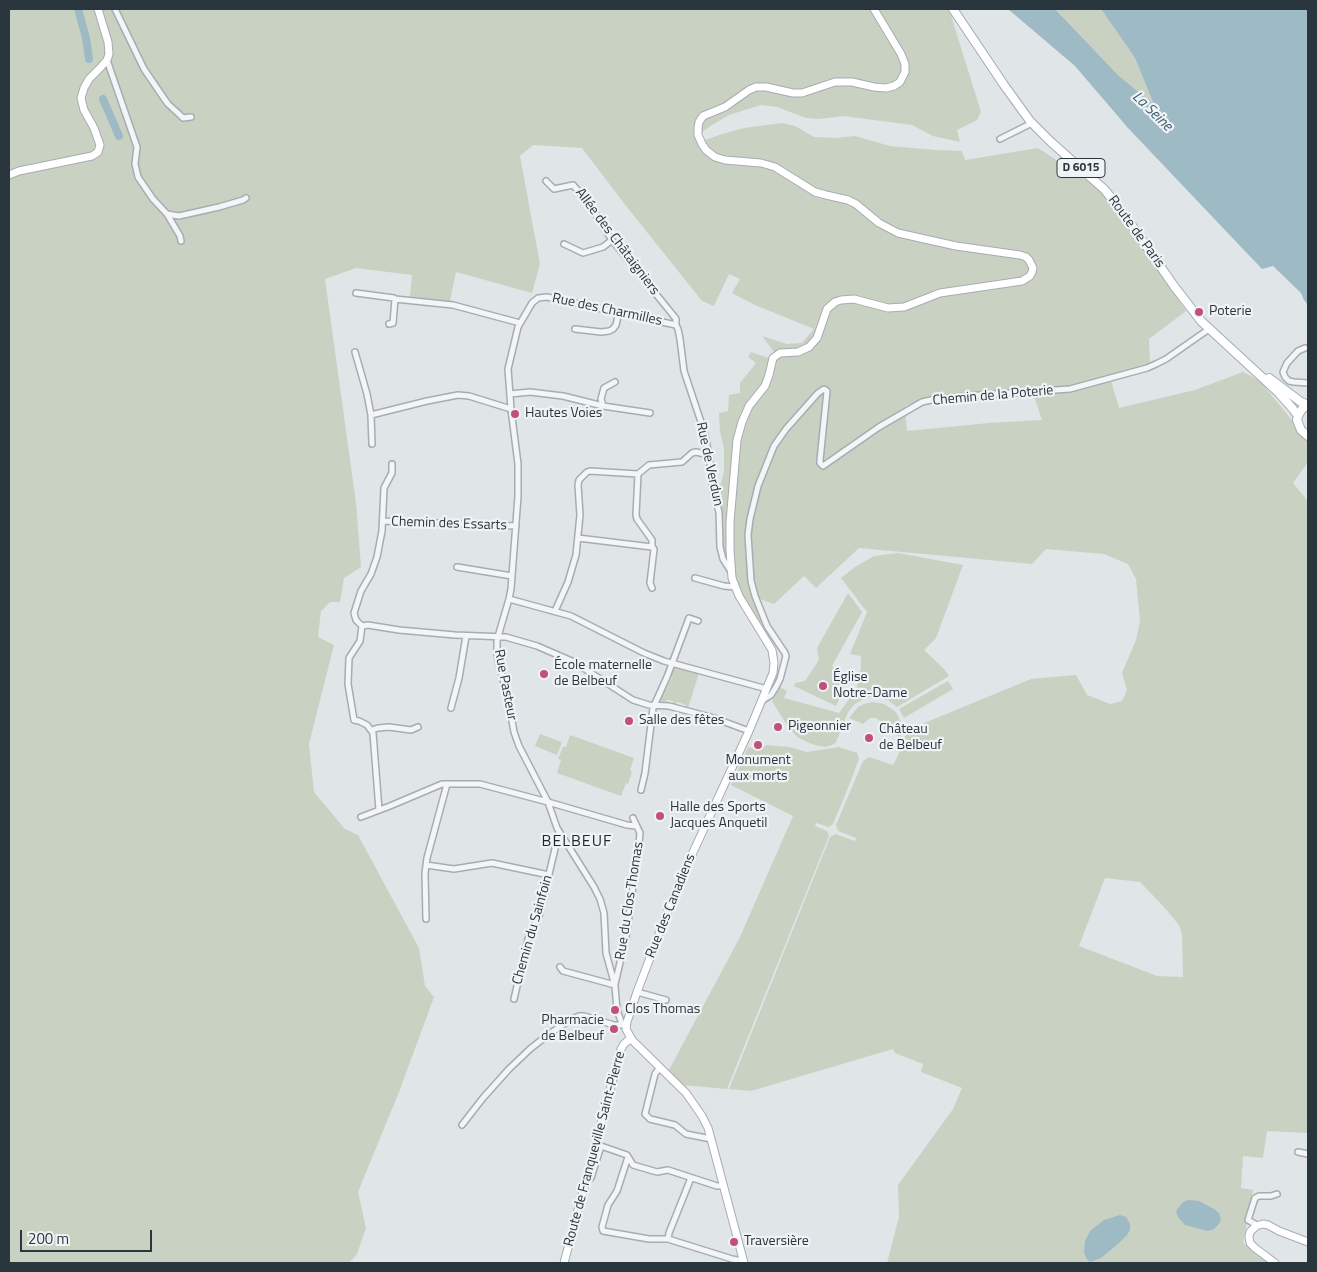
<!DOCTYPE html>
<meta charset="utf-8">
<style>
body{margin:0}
#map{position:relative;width:1317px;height:1272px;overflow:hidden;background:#e0e5e8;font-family:"Titillium Web",sans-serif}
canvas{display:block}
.frame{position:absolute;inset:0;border:10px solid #2a363e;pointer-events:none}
.scale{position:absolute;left:20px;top:1230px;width:132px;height:22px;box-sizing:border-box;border:2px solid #2a363e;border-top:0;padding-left:6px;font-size:15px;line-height:18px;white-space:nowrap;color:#2a363e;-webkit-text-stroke:4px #f0f3f6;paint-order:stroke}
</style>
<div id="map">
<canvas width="1317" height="1272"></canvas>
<div class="frame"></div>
<div class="scale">200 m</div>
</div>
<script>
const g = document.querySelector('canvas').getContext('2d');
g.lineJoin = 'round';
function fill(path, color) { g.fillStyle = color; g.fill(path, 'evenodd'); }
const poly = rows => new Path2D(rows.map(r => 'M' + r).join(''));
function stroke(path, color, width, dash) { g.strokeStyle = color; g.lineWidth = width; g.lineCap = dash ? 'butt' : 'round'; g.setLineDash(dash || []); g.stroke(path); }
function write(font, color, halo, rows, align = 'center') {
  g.font = font + ' "Titillium Web",sans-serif'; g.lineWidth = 4.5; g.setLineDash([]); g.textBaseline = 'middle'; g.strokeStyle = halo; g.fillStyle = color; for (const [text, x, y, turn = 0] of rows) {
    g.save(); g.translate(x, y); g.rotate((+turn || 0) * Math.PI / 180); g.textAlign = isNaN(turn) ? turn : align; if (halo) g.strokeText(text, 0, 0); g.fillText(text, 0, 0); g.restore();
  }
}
const green = poly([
 [9,9,949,9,981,112,977,120,957,130,960,142,933,136,912,125,843,116,819,119,806,118,777,107,761,105,729,115,712,125,701,133,705,140,719,135,744,128,782,123,795,126,814,137,835,138,855,136,890,146,935,150,962,151,965,160,1038,148,1103,191,1186,311,1149,339,1150,363,1069,387,1026,389,930,397,905,406,907,431,989,423,1042,420,1033,393,1070,392,1111,381,1119,408,1195,390,1243,372,1260,381,1308,440,1308,462,1293,483,1308,501,1308,1133,1267,1131,1263,1158,1243,1156,1241,1188,1253,1190,1243,1243,1265,1259,1274,1263,887,1263,899,1217,898,1185,953,1109,962,1088,921,1072,923,1064,895,1053,893,1049,751,1091,729,1089,830,837,835,834,855,841,856,838,838,831,836,825,863,761,869,757,893,765,897,758,905,736,910,729,1031,679,1076,675,1087,695,1110,704,1122,701,1127,690,1122,673,1136,640,1140,621,1136,579,1128,564,1104,554,1046,549,1032,564,859,548,816,588,804,576,774,604,754,597,763,621,760,624,737,586,735,575,733,556,725,556,722,548,717,498,724,471,724,448,720,432,719,413,728,411,729,395,740,393,740,383,756,363,748,357,751,352,771,359,774,352,762,336,787,344,802,343,814,329,755,305,732,293,740,279,729,274,714,306,702,301,623,202,582,148,533,145,520,156,540,264,532,293,456,272,450,301,410,297,412,275,356,268,325,279,356,503,361,567,344,578,340,602,330,602,321,611,318,637,334,645,309,744,314,792,345,829,358,835,419,948,425,986,434,997,399,1092,358,1192,366,1228,357,1254,349,1263,9,1263],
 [1105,878,1140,882,1163,906,1179,925,1182,934,1183,977,1157,976,1079,946],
 [1055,9,1101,9,1135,58,1154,105,1118,75],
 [898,553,963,565,936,638,924,650,944,669,949,676,897,707,888,700,880,698,870,697,862,700,855,704,848,712,836,742,834,744,826,747,818,746,809,743,799,738,790,730,772,701,780,687,787,691,784,698,839,713,856,690,861,668,861,656,850,654,867,612,841,578,855,567,874,556],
 [848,593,862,612,832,666,849,676,836,706,794,686,795,683,805,681,819,660,817,648],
 [673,666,699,673,688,708,686,708,686,705,677,702,676,705,672,705,673,701,667,700,665,703,661,703,660,700,660,697,664,689,667,689,668,684,671,680,672,677,669,677],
 [948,681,953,689,904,718,899,709],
 [873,702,884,704,896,712,901,723,901,737,885,732,883,723,876,718,870,718,863,724,849,718,858,707,864,704],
 [540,734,562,742,557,755,535,746],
 [570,735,634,758,630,770,632,772,628,784,626,783,621,796,557,773,561,760,558,759,563,747,566,747],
 [767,745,789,747,807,752,839,747,857,753,859,759,850,783,833,824,829,827,816,823,815,826,827,831,829,836,727,1089,682,1085,669,1070,740,937,793,816,731,785,748,747,757,750]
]);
const water = poly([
 [1008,9,1055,9,1118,75,1154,105,1135,58,1101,9,1308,9,1308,305,1304,300,1301,293,1273,266,1262,269,1128,128,1075,66],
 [1188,1200,1199,1201,1214,1209,1219,1213,1221,1220,1218,1225,1214,1229,1208,1231,1185,1225,1178,1217,1176,1211,1183,1202],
 [1120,1215,1126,1217,1130,1224,1130,1230,1127,1235,1119,1243,1101,1258,1090,1262,1086,1258,1084,1252,1085,1241,1090,1231,1104,1220]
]);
const river = poly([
 [78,9,86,38,89,59],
 [103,99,119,136]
]);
const street = poly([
 [115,9,144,69,161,94,168,104,180,115,183,118,191,117],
 [107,60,137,147,135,164,138,177,153,199,167,214,180,236,181,241],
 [1000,139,1032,123],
 [546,181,554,189,573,185,587,201,612,240,673,315,676,319,676,325,678,329,680,339,684,371,704,431,709,455,713,491,719,512,720,547,723,559,732,573],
 [167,214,179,216,219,207,243,200,246,198],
 [564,244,583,253,603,247,612,240],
 [356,293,394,298,395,299],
 [389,324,393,323,395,299,453,305,520,323],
 [575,329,601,332,609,331,613,329,616,325,619,312],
 [1305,348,1298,351,1287,363,1283,372,1285,377,1289,381,1294,382,1308,383],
 [355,352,367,394,371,415,427,401,458,395,469,396,511,409],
 [510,394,530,392,563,396,603,406,650,413],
 [603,406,601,399,604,388,615,382],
 [371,415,372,444],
 [383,521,516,526],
 [578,538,652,547],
 [457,567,512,576],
 [695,578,724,586,735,587],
 [652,588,650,583,654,549,652,547,652,540,637,519,636,515,638,474,649,465,682,462,692,453,696,452,709,455],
 [509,599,571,616,644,653,664,661,767,689],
 [555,611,568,582,576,555,580,515,578,485,579,480,587,472,590,471,638,474],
 [362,626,368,625,399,630,455,635,506,637,537,646,574,662,633,700,649,705,669,706,714,718,749,731],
 [362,626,360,641,349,658,348,684,354,720,359,721,367,725,373,733,379,810],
 [362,626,356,620,354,613,361,591,371,574,377,557,382,531,384,488,392,473,392,464],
 [763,700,771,695,776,687,780,679,786,656,785,653,767,626,755,596,751,581,748,535,750,519,758,486,774,446,786,429,818,393,824,389,827,391,820,460,820,463,823,466,879,427,922,402,931,400,966,396,1070,389,1147,368,1156,364,1166,359,1209,329],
 [451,708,459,678,466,636],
 [372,730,378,728,389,727,411,730,418,727],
 [641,790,645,773,653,708,667,677,689,618,698,621],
 [361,817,390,806,442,784,480,784,548,802,627,825,636,826],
 [426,865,454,869,492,863,549,875],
 [426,919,425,873,427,858,447,784],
 [560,967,563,971,615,985],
 [615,984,626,937,639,843,640,833,633,818],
 [637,992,666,1000],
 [514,999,528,939,539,916,559,832],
 [622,1024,617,1010,615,986,606,953,604,913,600,899,594,887,557,828,548,802,519,746,514,732,509,704,497,655,497,640,509,599,511,589,518,496,518,464,511,409,508,369,518,327,532,303,538,298,547,297,676,325],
 [660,1067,655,1074,645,1114,650,1119,675,1125,686,1134,711,1139],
 [462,1125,483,1098,509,1069,530,1049,549,1034,570,1020,579,1016,584,1016,614,1025,625,1025],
 [1298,1152,1308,1154],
 [628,1157,617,1191,608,1205,602,1227,603,1231,649,1239,668,1239,732,1259,743,1261],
 [591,1178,601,1146,627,1155,633,1165,657,1172,668,1170,717,1186,724,1186],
 [1256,1226,1255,1224,1248,1220,1255,1198,1259,1196,1271,1196,1277,1194],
 [668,1239,669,1233,691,1178]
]);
const secondary = poly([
 [9,175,19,171,92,156,98,152,100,145,94,128,84,110,81,98,84,88,89,79,100,68,107,60,109,54,108,42,98,9],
 [564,1263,621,1049,624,1044,631,1038],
 [744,1263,711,1139,708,1128,702,1116,686,1093,632,1040,626,1029,627,1022,637,992,672,900,689,861,749,731,773,673,774,663,772,650,739,596,732,578,730,550,730,522,737,440,742,422,749,406,765,386,769,375,773,358,780,353,798,352,809,347,817,338,827,309,835,302,841,300,854,299,888,308,904,307,940,293,1022,281,1030,276,1032,272,1033,268,1029,260,1026,257,1020,255,956,246,898,233,879,223,856,204,848,200,826,195,815,192,775,167,761,163,725,160,715,157,706,150,702,144,698,135,698,128,699,122,703,116,725,107,749,90,756,87,766,87,793,93,802,93,835,82,852,82,874,87,886,88,894,86,900,82,905,72,905,64,901,54,874,9],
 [1275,1263,1255,1248,1250,1243,1249,1237,1250,1232,1256,1226,1263,1224,1268,1225,1279,1231,1308,1242]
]);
const primary = poly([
 [953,9,1004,85,1030,121,1051,142,1105,190,1126,217,1174,286,1201,321,1278,392,1293,409,1298,416],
 [1269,378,1301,402,1308,405],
 [1308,405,1302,409,1298,416,1297,420,1301,430,1308,436]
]);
const markers = [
 [1199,312,5,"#c34f7b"],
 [515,414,5,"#c34f7b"],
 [544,674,5,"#c34f7b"],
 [823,686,5,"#c34f7b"],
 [629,721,5,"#c34f7b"],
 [778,727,5,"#c34f7b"],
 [869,738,5,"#c34f7b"],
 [758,745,5,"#c34f7b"],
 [660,816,5,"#c34f7b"],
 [615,1010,5,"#c34f7b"],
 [614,1029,5,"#c34f7b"],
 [734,1242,5,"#c34f7b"]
];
const shields = [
 [1081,168,48]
];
const shieldNames = [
 ["D 6015",1081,168]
];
const streetNames = [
 ["Route de Paris",1136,232,54],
 ["Allée des Châtaigniers",617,242,53],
 ["Rue des Charmilles",607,310,12],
 ["Chemin de la Poterie",993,396,-5],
 ["Rue de Verdun",709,464,78],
 ["Chemin des Essarts",449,524,2],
 ["Rue Pasteur",505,685,79],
 ["Rue du Clos Thomas",630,901,-81],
 ["Rue des Canadiens",671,906,-68],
 ["Chemin du Sainfoin",533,930,-74],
 ["Route de Franqueville Saint-Pierre",595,1149,-75]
];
const poiNames = [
 ["Poterie",1209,312],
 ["Hautes Voies",525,414],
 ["École maternelle",554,666],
 ["de Belbeuf",554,682],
 ["Église",833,678],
 ["Notre-Dame",833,694],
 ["Salle des fêtes",639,721],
 ["Pigeonnier",788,727],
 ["Château",879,730],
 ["de Belbeuf",879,746],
 ["Monument",758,761,"center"],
 ["aux morts",758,777,"center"],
 ["Halle des Sports",670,808],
 ["Jacques Anquetil",670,824],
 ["Clos Thomas",625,1010],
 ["Pharmacie",604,1021,"right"],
 ["de Belbeuf",604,1037,"right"],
 ["Traversière",744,1242]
];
const waterNames = [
 ["La Seine",1152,112,44]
];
const quarterNames = [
 ["BELBEUF",577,842]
];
fill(green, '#c9d1c2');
fill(water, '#9ebac5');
stroke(river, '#9ebac5', 8);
stroke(street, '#a6adb2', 8);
stroke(secondary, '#a6adb2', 9);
stroke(primary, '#a1acb3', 10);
stroke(street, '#f3f5f7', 5);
stroke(secondary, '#fff', 7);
stroke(primary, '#fff', 8);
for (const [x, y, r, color] of markers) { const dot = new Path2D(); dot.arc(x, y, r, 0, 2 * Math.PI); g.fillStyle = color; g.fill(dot); stroke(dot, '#f0f3f6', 2); }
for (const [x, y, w] of shields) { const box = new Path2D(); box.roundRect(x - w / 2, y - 9.5, w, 19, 4); g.fillStyle = '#f0f3f6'; g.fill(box); stroke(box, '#2a363e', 1); }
write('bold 12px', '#2a363e', null, shieldNames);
write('14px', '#2a363e', '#f0f3f6', streetNames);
write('14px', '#2a363e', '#f0f3f6', poiNames, 'left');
write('italic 15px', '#385d6f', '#f0f3f6', waterNames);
g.letterSpacing = '1px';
write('16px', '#1c272f', '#f0f3f6', quarterNames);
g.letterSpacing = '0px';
</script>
